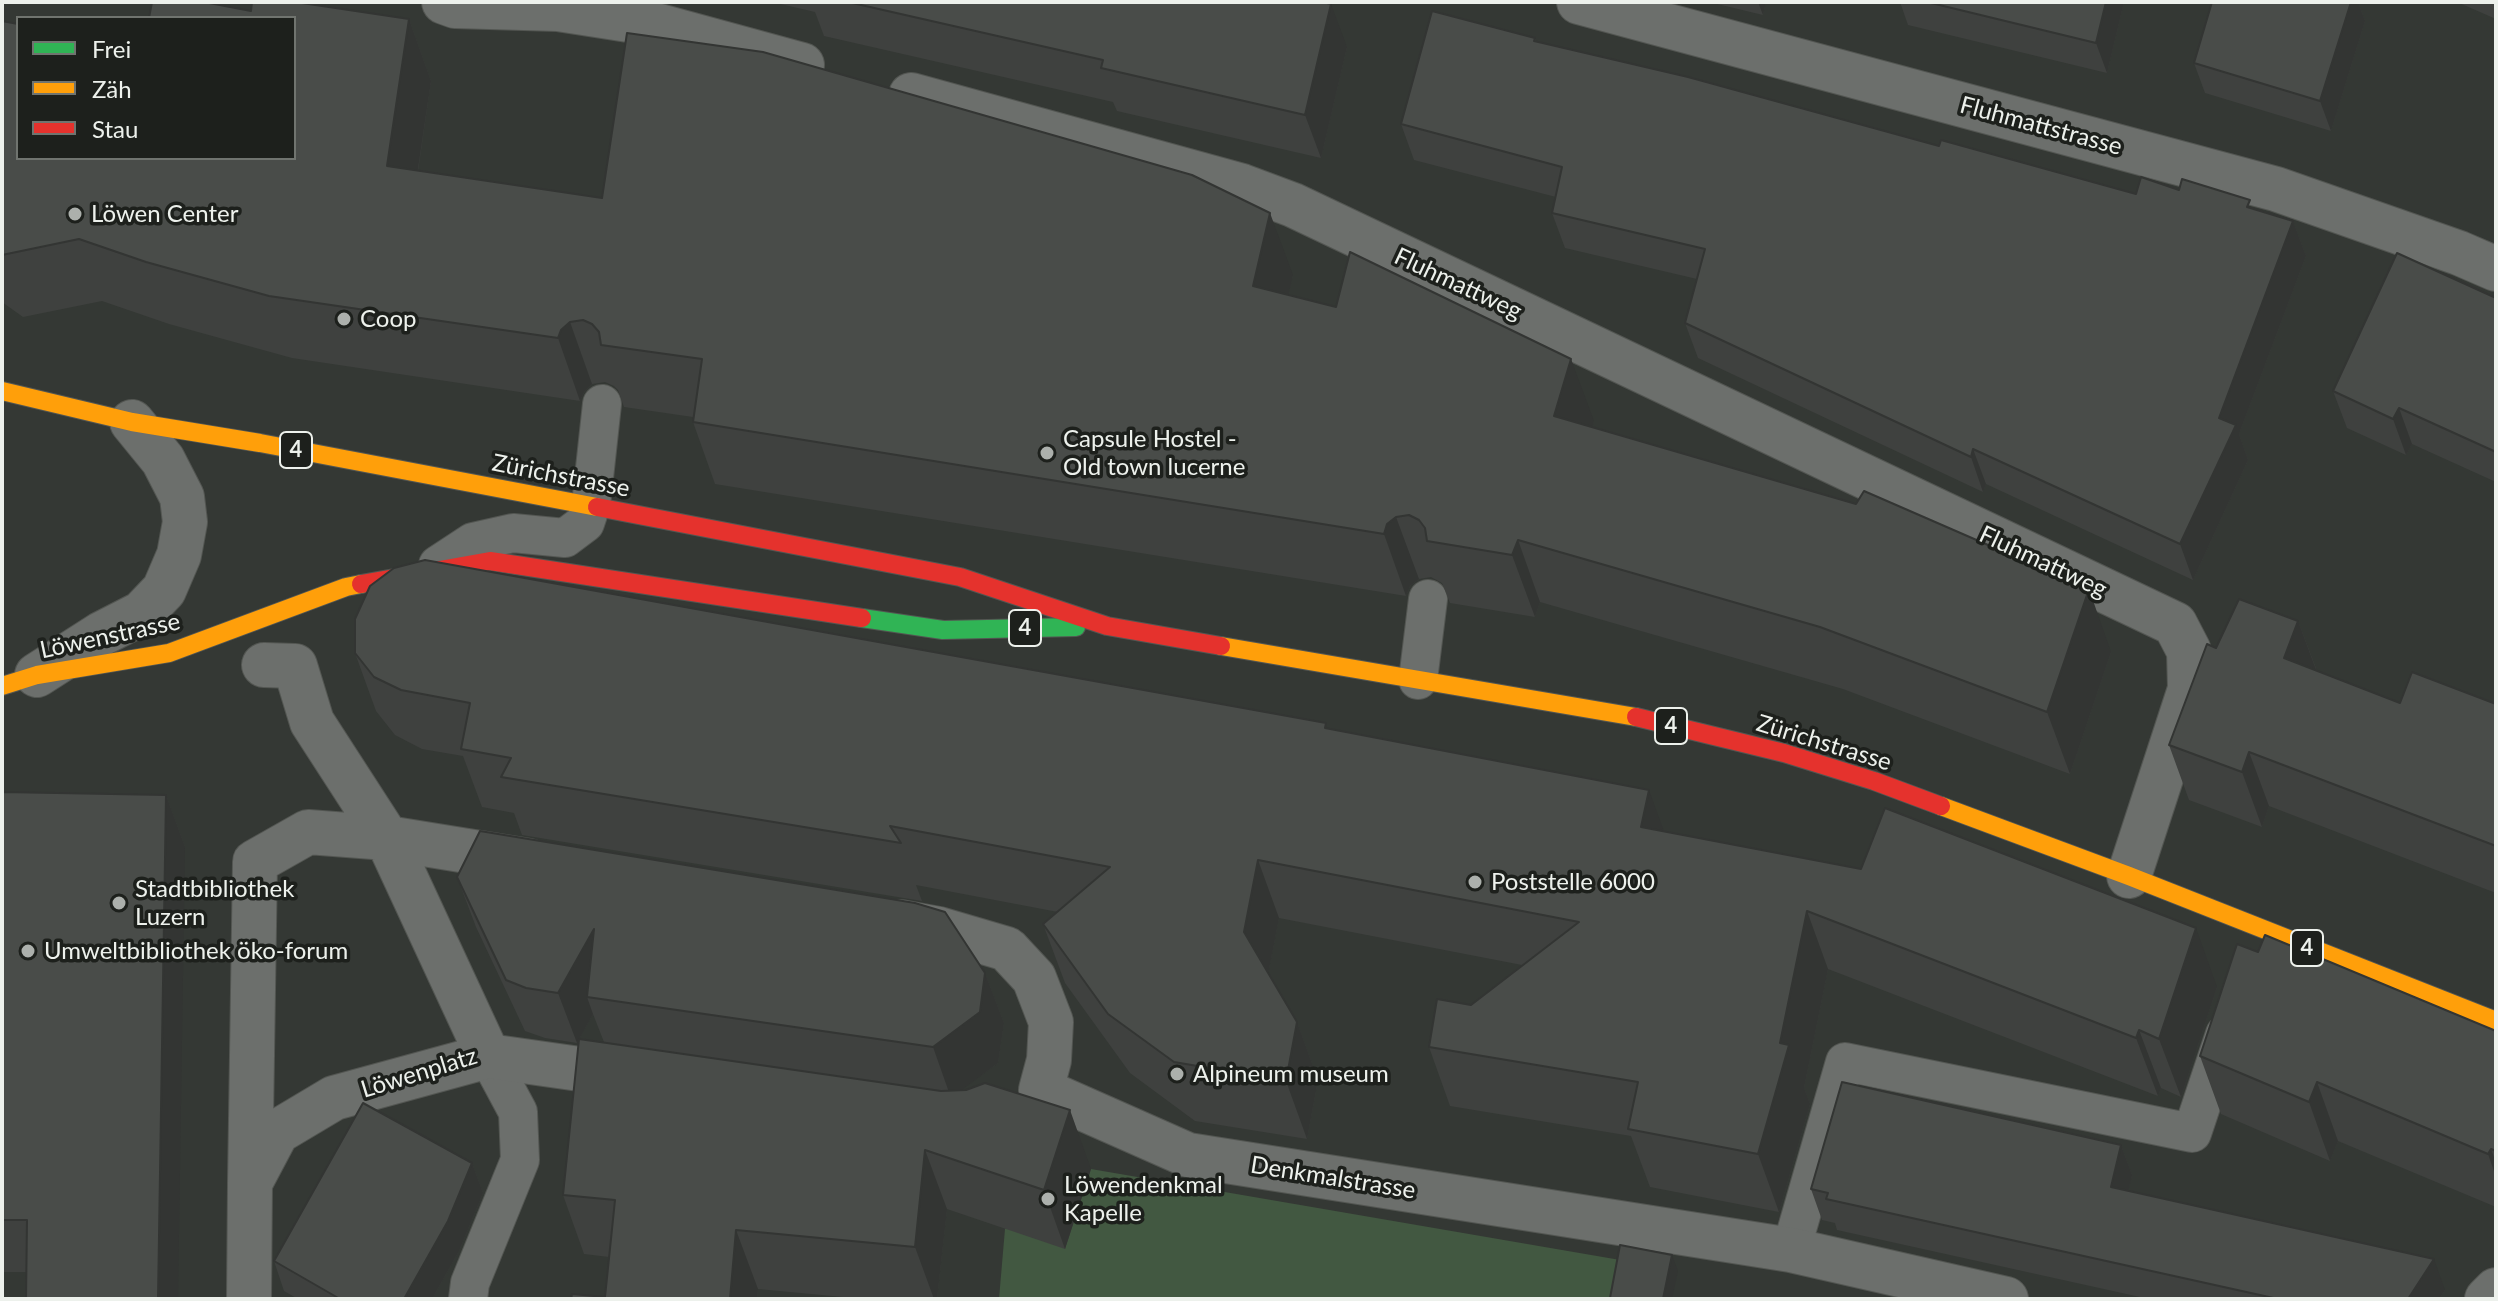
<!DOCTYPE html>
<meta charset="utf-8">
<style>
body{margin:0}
#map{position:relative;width:2498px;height:1301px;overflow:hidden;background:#343834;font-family:Lato,sans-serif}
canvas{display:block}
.frame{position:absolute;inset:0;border:4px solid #edf1ec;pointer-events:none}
.legend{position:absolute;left:16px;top:16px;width:280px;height:144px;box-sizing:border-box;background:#1d201c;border:2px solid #70746f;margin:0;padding:10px 14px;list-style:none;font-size:24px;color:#edf1ec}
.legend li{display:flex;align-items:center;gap:16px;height:40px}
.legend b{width:40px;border:2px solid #70746f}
</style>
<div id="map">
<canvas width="2498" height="1301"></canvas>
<div class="frame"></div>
<ul class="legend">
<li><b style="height:10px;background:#30b455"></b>Frei</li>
<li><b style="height:10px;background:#ff9f0a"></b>Zäh</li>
<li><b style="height:10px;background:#e5322d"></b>Stau</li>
</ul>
</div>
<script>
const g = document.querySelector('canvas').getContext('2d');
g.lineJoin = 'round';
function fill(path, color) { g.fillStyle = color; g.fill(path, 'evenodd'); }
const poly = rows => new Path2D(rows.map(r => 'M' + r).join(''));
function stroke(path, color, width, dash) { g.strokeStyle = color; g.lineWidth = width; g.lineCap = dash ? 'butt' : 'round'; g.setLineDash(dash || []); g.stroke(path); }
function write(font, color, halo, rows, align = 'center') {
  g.font = font + ' Lato,sans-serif'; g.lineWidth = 7; g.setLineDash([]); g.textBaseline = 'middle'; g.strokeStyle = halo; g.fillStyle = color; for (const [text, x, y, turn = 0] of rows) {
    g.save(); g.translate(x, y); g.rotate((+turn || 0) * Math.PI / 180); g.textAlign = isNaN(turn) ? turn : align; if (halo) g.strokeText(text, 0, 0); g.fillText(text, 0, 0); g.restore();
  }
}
const green = poly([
 [1091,1169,1626,1261,1618,1299,999,1299,1005,1229]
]);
const lane = poly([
 [438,565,473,542,513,533,565,538,585,523,591,505,602,404],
 [1418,680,1428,599],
 [1791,1250,1845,1062,2192,1133,2225,1034],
 [468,1299,470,1283,520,1160,518,1112,488,1056]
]);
const street = poly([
 [444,2,455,6,558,9,648,23,802,65],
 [1579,2,2276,189,2459,253,2496,269],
 [911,95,1242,186,1293,205,2175,624,2189,651,2190,689,2129,876],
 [37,675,101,634,142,613,164,590,179,555,185,522,182,497,163,460,132,422],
 [901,922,939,929,1007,949,1034,978,1051,1022,1049,1060,1041,1090],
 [488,1056,636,1077],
 [1041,1090,1188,1155,1791,1250,2006,1299],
 [250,1183,255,862,308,832,387,838,529,861],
 [249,1299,250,1183,277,1132,334,1098,488,1056,387,838,312,722,295,666,264,665],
 [2487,1299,2496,1290]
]);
const fast = poly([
 [862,618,943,630,1076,627]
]);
const slow = poly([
 [2,391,132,422,260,443,597,507],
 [1221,646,1636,717],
 [2,686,37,675,169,653,346,587,361,584],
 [1941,806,2129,876,2496,1021]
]);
const jam = poly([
 [597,507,960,577,1107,626,1221,646],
 [361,584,490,561,862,618],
 [1636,717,1784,753,1874,781,1941,806]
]);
const wall = poly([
 [252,2,310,2,311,5,409,19,431,81,418,171,602,198,1293,275,1288,295,1594,421,1592,427,2111,652,2070,774,1843,689,1540,602,1535,617,1450,603,1442,583,1431,577,1419,579,1410,586,1406,596,715,484,693,422,693,417,624,407,618,390,614,386,605,382,592,384,584,392,580,401,292,358,169,324,102,301,23,317,2,302,2,21,18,158,251,11],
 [772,2,1323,2,1347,47,1321,158,1117,111,1113,102,824,36,815,12],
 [1709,2,1766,2,1763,15],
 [1900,2,2124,2,2107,73,1908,25],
 [2212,2,2358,2,2365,21,2331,131,2205,93,2194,63],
 [2457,2,2496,2,2496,19],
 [1535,38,1536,41,1939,146,2136,194,2179,190,2253,209,2293,221,2306,256,2239,434,2248,460,2193,580,1986,484,1983,492,1698,358,1685,323,1697,279,1565,248,1552,213,1556,197,1414,160,1401,124],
 [2496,298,2496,482,2412,444,2406,455,2347,428,2333,391],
 [2298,621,2317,671,2400,703,2496,704,2496,893,2269,806,2262,827,2189,800,2169,745,2216,648],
 [355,653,1329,729,1664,831,2217,987,2181,1097,2161,1088,2158,1096,1828,969,1804,1088,1810,1104,1779,1212,1650,1187,1631,1136,1450,1106,1429,1047,1471,1005,1522,965,1279,918,1268,974,1297,1022,1318,1080,1307,1139,1195,1121,1130,1073,1065,983,1043,924,1058,912,916,885,922,901,522,835,514,813,482,807,463,756,422,749,395,735,376,711],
 [2,792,166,795,185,847,26,1272,2,1272],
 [457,877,985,973,1004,1023,998,1063,961,1090,1091,1169,1065,1249,947,1209,937,1299,864,1299,758,1289,757,1299,571,1299,605,1297,609,1257,584,1254,563,1195,579,1039,577,1043,545,1038,525,1031,476,927],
 [593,1014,604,1042,579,1039],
 [2258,952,2496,1031,2496,1207,2338,1141,2330,1161,2221,1114,2200,1056],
 [2121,1145,2132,1175,2128,1191,2445,1290,2439,1299,2149,1299,1837,1230,1835,1223,1822,1220,1811,1189],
 [472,1163,483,1193,459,1251,432,1299,298,1299,284,1291,274,1261]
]);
const shadedWall = poly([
 [1758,2,1766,2,1763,15],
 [2106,2,2124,2,2107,73,2096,43],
 [2351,2,2358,2,2365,21,2331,131,2320,101],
 [1331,4,1347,47,1321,158,1305,115],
 [409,19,431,81,409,229,387,166],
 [1270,213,1293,275,1276,348,1253,286],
 [2293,221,2306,256,2239,434,2248,460,2193,580,2180,544,2219,418],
 [570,322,592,384,584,392,580,401,558,338,561,330],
 [1571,359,1594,421,1577,478,1554,416],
 [2399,408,2412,444,2406,455,2393,419],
 [1973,449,1986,484,1983,492,1971,457],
 [1396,517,1419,579,1410,586,1406,596,1384,534,1387,524],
 [1518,540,1540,602,1535,617,1512,555],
 [2089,589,2111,652,2070,774,2047,712],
 [2298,621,2318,675,2284,658],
 [2249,752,2269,806,2262,827,2242,772],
 [1649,790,1670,848,1641,827],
 [166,795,185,847,178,1299,158,1299],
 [1258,860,1279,918,1265,990,1244,932],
 [1807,911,1828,969,1804,1088,1810,1104,1779,1212,1758,1154],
 [2196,928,2217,987,2181,1097,2159,1039],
 [594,929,587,997,593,1014,577,1043,558,993],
 [985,973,1004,1023,998,1063,951,1098,933,1047],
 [1297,1022,1318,1080,1307,1139,1286,1081],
 [2139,1030,2161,1088,2158,1096,2136,1038],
 [2317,1082,2338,1141,2330,1161,2309,1102],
 [1070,1110,1091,1169,1065,1249,1044,1190],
 [2121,1145,2132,1175,2122,1218,2111,1187],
 [2491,1149,2496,1163,2496,1177,2488,1154],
 [925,1150,947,1209,937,1299,934,1299,915,1247],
 [472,1163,483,1193,459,1251,432,1299,404,1299],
 [736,1230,758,1289,757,1299,730,1299],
 [1672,1255,1678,1271,1672,1299,1663,1299],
 [2434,1259,2445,1290,2439,1299,2408,1299]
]);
const building = poly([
 [152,2,204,2,251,11,252,2,302,2,302,3,409,19,387,166,602,198,627,33,763,52,1192,175,1270,213,1253,286,1336,307,1350,252,1571,359,1554,416,1856,504,1864,491,2089,589,2047,712,1820,627,1518,540,1512,555,1427,541,1425,528,1419,520,1409,515,1396,517,1387,524,1384,534,693,422,702,359,601,345,599,332,592,324,583,320,570,322,561,330,558,338,269,296,146,262,79,239,2,255,2,21,18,24,18,158,294,158,294,18,149,18,152,2],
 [848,2,1323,2,1331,4,1305,115,1101,68,1103,60,848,2],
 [1927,2,2106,2,2096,43,1927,2],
 [2212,2,2351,2,2320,101,2194,63,2212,2],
 [1432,11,1535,38,1534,41,1688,77,1939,146,1941,140,2136,194,2141,177,2179,190,2182,179,2250,200,2247,207,2293,221,2219,418,2236,425,2180,544,1973,449,1971,457,1685,323,1705,249,1552,213,1562,167,1401,124,1432,11],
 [2397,253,2496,298,2496,452,2399,408,2393,419,2333,391,2397,253],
 [425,560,1326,723,1325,728,1649,790,1641,827,1861,869,1885,808,2196,928,2159,1039,2139,1030,2136,1038,1807,911,1780,1043,1789,1045,1758,1154,1628,1129,1638,1082,1429,1047,1437,999,1471,1005,1579,922,1258,860,1244,932,1297,1022,1286,1081,1174,1062,1108,1014,1043,924,1110,867,890,826,901,843,501,777,511,758,461,749,470,703,401,690,374,677,355,653,355,619,370,586,394,568,425,560],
 [2239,599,2298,621,2284,658,2400,703,2412,672,2496,704,2496,846,2249,752,2242,772,2169,745,2207,644,2216,648,2239,599],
 [2,792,166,795,158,1299,26,1299,27,1220,2,1220,2,792],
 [480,831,915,903,945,912,985,973,980,1012,933,1047,587,997,594,929,558,993,526,988,506,980,457,877,480,831],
 [2265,935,2496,1031,2496,1151,2491,1149,2488,1154,2317,1082,2309,1102,2200,1056,2237,944,2258,952,2265,935],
 [579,1039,941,1091,966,1090,985,1083,1070,1110,1044,1190,925,1150,915,1247,736,1230,730,1299,571,1299,572,1294,605,1297,615,1200,563,1195,579,1039],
 [1842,1082,2121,1145,2111,1187,2434,1259,2408,1299,2278,1299,1826,1199,1828,1193,1811,1189,1842,1082],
 [363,1103,472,1163,448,1221,404,1299,340,1299,274,1261,363,1103],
 [1620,1245,1672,1255,1663,1299,1617,1299,1610,1298,1620,1245]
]);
const markers = [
 [75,214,8,"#acb0ac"],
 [344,319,8,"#acb0ac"],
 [1047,453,8,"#acb0ac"],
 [1475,882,8,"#acb0ac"],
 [119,903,8,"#acb0ac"],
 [28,951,8,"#acb0ac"],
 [1177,1074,8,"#acb0ac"],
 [1048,1199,8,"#acb0ac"]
];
const shields = [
 [296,450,32],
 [1025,628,32],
 [1671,726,32],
 [2307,948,32]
];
const shieldNames = [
 ["4",296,450],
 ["4",1025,628],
 ["4",1671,726],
 ["4",2307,948]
];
const streetNames = [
 ["Fluhmattstrasse",2041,126,15],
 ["Fluhmattweg",1458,284,25],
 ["Zürichstrasse",561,476,11],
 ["Fluhmattweg",2043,562,25],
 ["Löwenstrasse",110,636,-12],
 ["Zürichstrasse",1824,743,17],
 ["Löwenplatz",419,1073,-17],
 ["Denkmalstrasse",1333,1178,9]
];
const poiNames = [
 ["Löwen Center",91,214],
 ["Coop",360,319],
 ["Capsule Hostel -",1063,439],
 ["Old town lucerne",1063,467],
 ["Poststelle 6000",1491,882],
 ["Stadtbibliothek",135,889],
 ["Luzern",135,917],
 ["Umweltbibliothek öko-forum",44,951],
 ["Alpineum museum",1193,1074],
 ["Löwendenkmal",1064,1185],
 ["Kapelle",1064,1213]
];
fill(green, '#425841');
stroke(lane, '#535652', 40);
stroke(street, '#535652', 46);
stroke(fast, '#535652', 20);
stroke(slow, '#535652', 20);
stroke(jam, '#535652', 20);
stroke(lane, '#6c6f6c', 38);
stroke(street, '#6c6f6c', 44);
stroke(fast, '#30b455', 18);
stroke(slow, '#ff9f0a', 18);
stroke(jam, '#e5322d', 18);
fill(wall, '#3f413f');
fill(shadedWall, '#333533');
fill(building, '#494c49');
stroke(building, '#333533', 2);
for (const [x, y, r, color] of markers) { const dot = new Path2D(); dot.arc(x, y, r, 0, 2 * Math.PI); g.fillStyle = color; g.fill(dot); stroke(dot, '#1d201c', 3); }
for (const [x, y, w] of shields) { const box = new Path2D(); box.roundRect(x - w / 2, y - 18, w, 36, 6); g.fillStyle = '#1d201c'; g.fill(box); stroke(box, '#edf1ec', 2); }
write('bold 22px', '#edf1ec', null, shieldNames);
write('24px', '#edf1ec', '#1d201c', streetNames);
write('24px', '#edf1ec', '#1d201c', poiNames, 'left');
</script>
